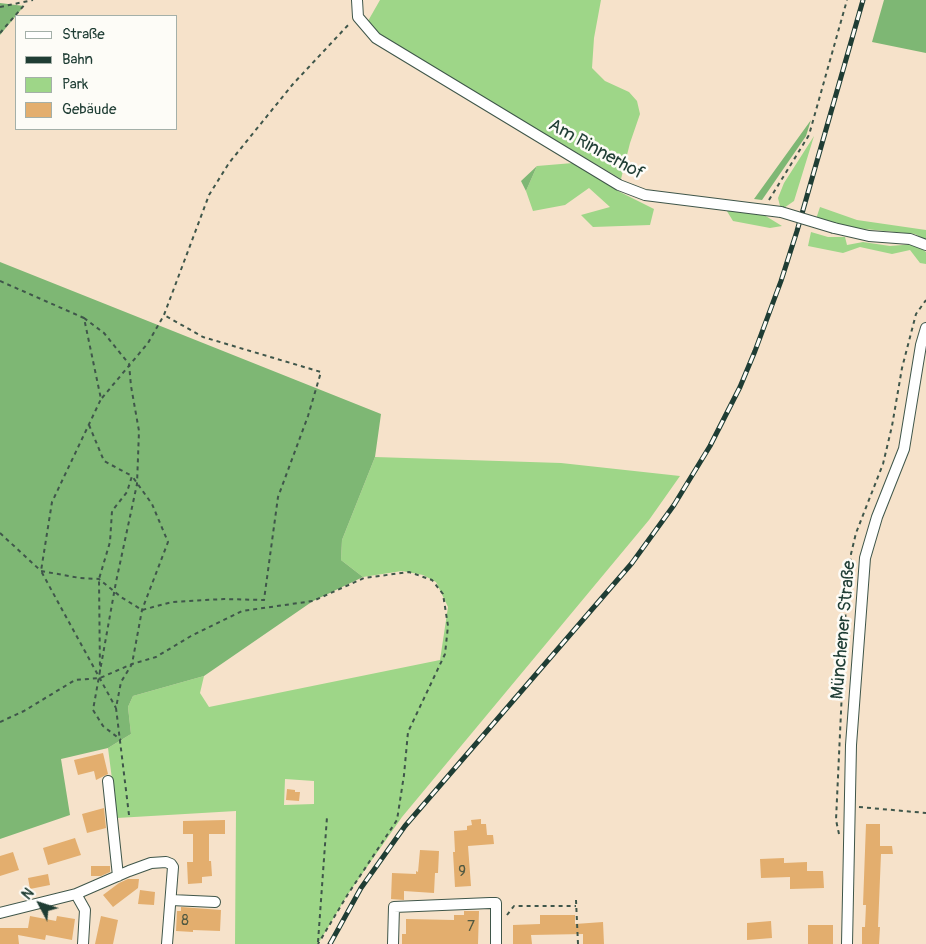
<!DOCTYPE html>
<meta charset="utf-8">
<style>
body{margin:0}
#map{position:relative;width:926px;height:944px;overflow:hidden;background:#f6e2ca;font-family:Pangolin,sans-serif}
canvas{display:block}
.legend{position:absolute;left:15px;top:15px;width:162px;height:115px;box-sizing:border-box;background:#fdfcf7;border:1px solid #a4b0a9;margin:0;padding:6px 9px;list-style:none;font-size:15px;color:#1f3d34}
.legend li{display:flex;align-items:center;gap:10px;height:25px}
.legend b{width:25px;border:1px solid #a4b0a9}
.north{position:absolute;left:15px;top:879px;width:50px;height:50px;-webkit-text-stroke:4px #fdfcf7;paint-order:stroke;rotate:310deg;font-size:14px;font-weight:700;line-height:20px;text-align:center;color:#1f3d34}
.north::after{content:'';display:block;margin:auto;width:18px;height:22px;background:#1f3d34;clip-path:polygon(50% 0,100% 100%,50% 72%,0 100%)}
</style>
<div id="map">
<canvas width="926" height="944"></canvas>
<ul class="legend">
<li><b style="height:6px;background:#fff"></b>Straße</li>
<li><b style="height:6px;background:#1f3d34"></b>Bahn</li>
<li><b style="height:14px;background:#9ed688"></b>Park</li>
<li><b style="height:14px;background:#e3ae6e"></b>Gebäude</li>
</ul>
<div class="north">N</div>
</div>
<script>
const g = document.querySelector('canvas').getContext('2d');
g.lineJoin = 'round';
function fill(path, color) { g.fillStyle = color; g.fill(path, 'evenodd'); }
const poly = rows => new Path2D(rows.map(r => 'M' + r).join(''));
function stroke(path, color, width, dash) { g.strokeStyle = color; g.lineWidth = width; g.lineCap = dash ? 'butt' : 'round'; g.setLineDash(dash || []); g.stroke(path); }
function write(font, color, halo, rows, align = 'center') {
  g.font = font + ' Pangolin,sans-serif'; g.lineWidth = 5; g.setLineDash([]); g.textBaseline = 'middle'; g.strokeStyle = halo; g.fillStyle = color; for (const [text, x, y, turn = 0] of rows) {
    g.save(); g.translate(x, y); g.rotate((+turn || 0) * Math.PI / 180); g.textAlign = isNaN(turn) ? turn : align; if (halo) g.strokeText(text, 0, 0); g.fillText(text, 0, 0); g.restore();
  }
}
const green = poly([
 [380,0,601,0,594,38,592,68,605,81,629,92,637,101,640,114,630,143,621,179,380,36,368,21],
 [814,136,794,201,781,210,778,198,784,183],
 [573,163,620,192,654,209,650,225,593,227,581,215,610,207,589,188,565,205,533,211,526,191,537,166],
 [820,207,857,220,926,230,926,240,915,234,835,226,816,219],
 [725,208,764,215,782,226,770,228,733,221],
 [811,232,828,237,845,237,847,245,863,242,890,246,915,244,926,252,926,264,920,263,910,250,892,254,860,247,843,253,808,246],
 [375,457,561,463,680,476,649,520,402,817,348,894,318,944,235,944,236,811,117,818,108,748,131,734,128,707,133,696,204,676,200,693,209,707,440,660,448,607,436,582,423,575,402,571,363,577,341,560,342,540],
 [285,779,314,781,314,804,284,805]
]);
const forest = poly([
 [884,0,926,0,926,53,872,42],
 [0,3,24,6,0,35],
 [811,120,806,136,762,200,754,199],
 [537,166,526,191,521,181],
 [0,262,381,414,375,457,342,540,341,560,363,577,313,601,204,676,133,696,128,707,131,734,108,748,61,759,70,815,0,839]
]);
const building = poly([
 [103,753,108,774,96,780,94,771,78,775,74,760],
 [287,789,295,790,295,792,300,792,299,801,286,800],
 [104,808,106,828,87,833,82,814],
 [481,819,481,824,486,824,487,835,493,835,494,844,468,846,471,886,455,887,453,852,455,852,454,831,467,830,467,826,472,825,471,820],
 [225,820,225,834,209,834,209,861,211,861,212,876,202,877,202,883,188,884,187,862,193,862,193,834,183,834,183,821],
 [866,824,880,824,880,846,892,846,893,854,881,854,878,927,880,927,879,944,862,944,862,927,865,927,866,905,863,905],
 [75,838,81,855,48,865,43,848],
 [420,850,439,851,438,873,435,873,434,893,404,891,404,900,391,899,392,873,416,874,416,871,418,872],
 [13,852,19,870,0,876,0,856],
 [784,858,784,863,807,862,807,871,823,871,824,888,790,889,790,877,761,878,760,859],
 [91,866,110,866,110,872,101,876,91,876],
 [48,874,50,885,30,889,28,878],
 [128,879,139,879,138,888,113,907,103,895,119,883],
 [140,890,155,892,154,905,138,904],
 [181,907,221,910,220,931,193,930,193,932,176,931,177,911,181,911],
 [464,911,479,911,478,944,402,944,402,934,406,934,406,919,454,920,454,915,464,915],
 [540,915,575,915,575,924,603,922,604,944,583,944,583,934,531,935,532,944,513,944,513,925,540,924],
 [30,916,56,921,57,916,75,919,72,940,46,935,45,940,18,935,19,944,0,944,0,928,28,928],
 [101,916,118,920,113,944,95,944],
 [771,921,772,938,747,940,747,923],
 [808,925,833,925,833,944,808,944]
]);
const path = poly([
 [0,7,33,0],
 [0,33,26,3],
 [769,200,809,135,847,0],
 [0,281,84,318,101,399,52,502,41,571,116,708],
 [84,318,104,333,129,364,131,386,139,431,137,484,116,582,93,710,103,726,121,740],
 [102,398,148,343,164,315,209,195,229,163,293,84,350,23],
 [89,425,104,461,132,476,127,492,112,511,110,542,99,579,100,671],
 [0,533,41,571,80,578,99,579,121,597,142,610,172,602,224,599,264,600,278,497,308,416,321,372,203,337,164,315],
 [0,722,24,711,75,680,100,678,132,664,156,657,191,636,242,611,313,601,364,578,409,572,432,580,443,594,448,626,445,654,408,732,404,775,397,820,348,894,318,944],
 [859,807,926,813],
 [129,815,116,708,121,682,132,664,142,610,168,542,152,504,132,476],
 [839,834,836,820,846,604,851,554,856,533,883,464,892,426,902,368,916,314,926,300],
 [576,900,578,944],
 [507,915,514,906,576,906],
 [318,942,327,817]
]);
const minor = poly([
 [357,0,358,17,376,38,619,185,645,195,781,212],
 [834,228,869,236,910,239,926,245],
 [108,781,118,876],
 [76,894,85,910,83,944],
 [171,900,215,902],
 [0,913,76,894,129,871,151,863,166,862,171,864,173,867,167,944],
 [393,944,394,907,490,903,496,903,496,944],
 [847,944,851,745,865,558,877,517,904,449,921,345,926,328]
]);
const rail = poly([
 [330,944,361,888,405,826,632,563,674,505,710,446,740,387,755,351,781,281,797,231,863,0]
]);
const minorBridge = poly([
 [781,212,834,228]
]);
const numberNames = [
 ["9",462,872],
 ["8",185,921],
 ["7",471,927]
];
const streetNames = [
 ["Am Rinnerhof",596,150,29],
 ["Münchener Straße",844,630,-85]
];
fill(green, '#9ed688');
fill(forest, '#7eb774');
fill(building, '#e3ae6e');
stroke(minor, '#3f564a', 12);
stroke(path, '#3f564a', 2, [4, 4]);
stroke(minor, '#fff', 10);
stroke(rail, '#1f3d34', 5);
stroke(rail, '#fdfcf7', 3, [9]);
stroke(minorBridge, '#3f564a', 12, []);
stroke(minorBridge, '#fff', 10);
write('15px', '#505942', null, numberNames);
write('18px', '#1f3d34', '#fdfcf7', streetNames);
</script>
